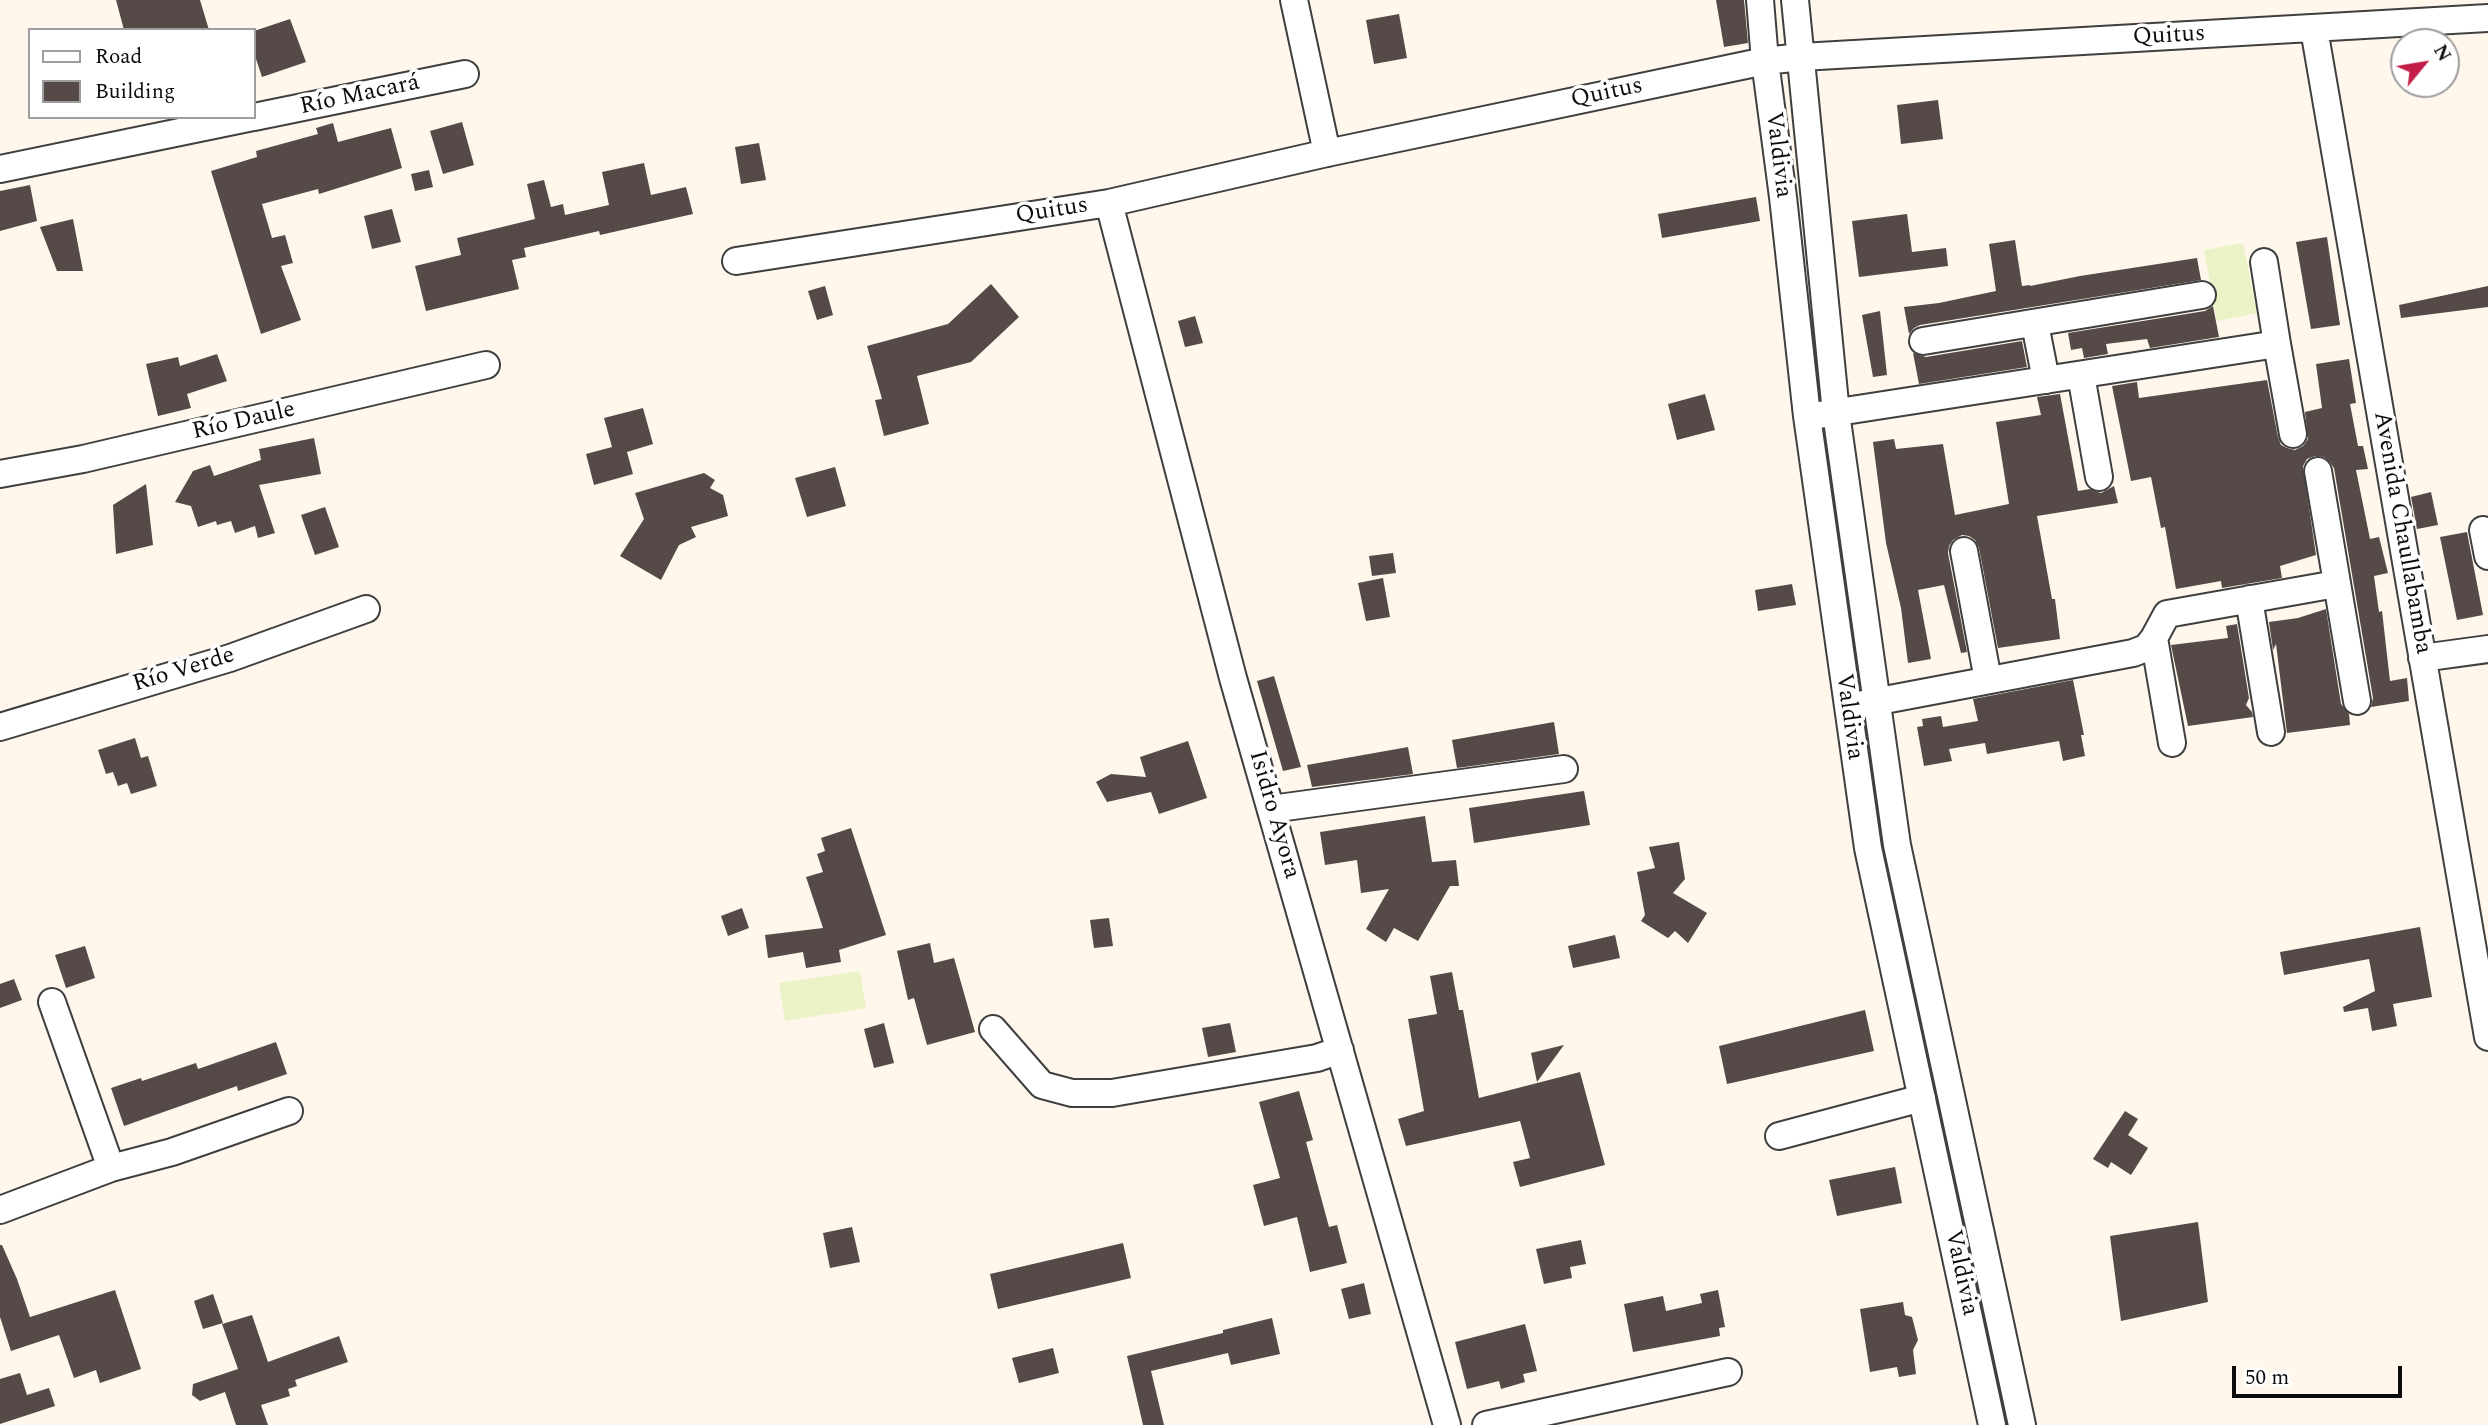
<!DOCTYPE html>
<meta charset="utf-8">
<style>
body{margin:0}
#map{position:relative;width:2488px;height:1425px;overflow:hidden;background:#fff7eb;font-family:Spectral,serif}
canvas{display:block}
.legend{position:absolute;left:28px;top:28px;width:228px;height:91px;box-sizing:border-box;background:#fff;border:2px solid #9e9e9e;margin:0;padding:9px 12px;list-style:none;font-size:21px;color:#0c0c0c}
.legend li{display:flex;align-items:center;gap:14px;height:35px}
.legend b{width:35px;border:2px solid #9e9e9e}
.north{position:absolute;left:2390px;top:28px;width:70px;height:70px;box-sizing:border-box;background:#fff;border:2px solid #9e9e9e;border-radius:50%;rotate:60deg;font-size:19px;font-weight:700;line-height:28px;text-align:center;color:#0c0c0c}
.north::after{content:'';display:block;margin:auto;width:24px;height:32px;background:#c21e47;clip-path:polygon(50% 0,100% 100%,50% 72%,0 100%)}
.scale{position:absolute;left:2232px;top:1366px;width:170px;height:32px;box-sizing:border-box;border:4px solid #0c0c0c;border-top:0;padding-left:9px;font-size:21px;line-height:24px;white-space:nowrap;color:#0c0c0c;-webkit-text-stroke:5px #fff;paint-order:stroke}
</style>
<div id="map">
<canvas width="2488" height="1425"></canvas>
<ul class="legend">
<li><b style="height:9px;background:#fff"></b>Road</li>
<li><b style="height:19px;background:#554a48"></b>Building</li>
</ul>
<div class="north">N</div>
<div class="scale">50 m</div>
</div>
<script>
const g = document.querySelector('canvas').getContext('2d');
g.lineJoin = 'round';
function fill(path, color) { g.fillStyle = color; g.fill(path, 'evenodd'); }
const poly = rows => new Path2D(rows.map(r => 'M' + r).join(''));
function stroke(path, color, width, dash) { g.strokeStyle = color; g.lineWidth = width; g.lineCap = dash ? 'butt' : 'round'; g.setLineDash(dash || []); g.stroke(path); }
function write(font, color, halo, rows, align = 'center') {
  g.font = font + ' Spectral,serif'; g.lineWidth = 7; g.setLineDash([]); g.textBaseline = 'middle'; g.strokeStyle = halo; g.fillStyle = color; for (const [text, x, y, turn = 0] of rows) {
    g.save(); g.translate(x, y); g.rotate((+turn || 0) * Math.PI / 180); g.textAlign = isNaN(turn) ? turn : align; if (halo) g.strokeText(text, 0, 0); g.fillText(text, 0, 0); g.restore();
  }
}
const pitch = poly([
 [2243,243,2257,313,2217,321,2204,250],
 [860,971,866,1008,785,1021,779,983]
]);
const building = poly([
 [116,0,200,0,209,30,124,30],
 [1716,0,1744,0,1748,43,1724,47],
 [1399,14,1407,58,1374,64,1366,20],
 [290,19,306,62,262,77,254,53,254,31],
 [1938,100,1943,139,1901,144,1897,105],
 [462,122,474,165,443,174,430,131],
 [333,123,338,142,391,128,402,168,319,194,318,189,262,204,272,238,285,235,293,263,281,266,301,320,261,334,211,171,257,157,256,151,318,134,316,128],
 [759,143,766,180,741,184,735,147],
 [644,163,651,195,686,187,693,214,600,235,599,231,524,248,526,257,512,260,519,289,426,311,415,266,461,255,457,238,535,219,527,184,544,180,551,207,563,204,565,215,609,205,602,172],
 [429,170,433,187,415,191,411,174],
 [30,185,37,221,0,231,0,191],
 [1756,197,1760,221,1662,238,1658,214],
 [392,209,401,242,372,249,364,216],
 [1907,214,1912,252,1946,248,1948,266,1859,277,1852,221],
 [73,219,83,271,57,271,40,227],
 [2327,237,2340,325,2311,329,2296,242],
 [2015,240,2022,286,2030,285,2030,286,2080,276,2197,258,2201,280,1920,325,1914,328,1909,334,1904,307,1939,303,1996,291,1989,244],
 [991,284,1019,317,971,362,917,376,929,424,884,436,875,400,882,399,867,346,948,324],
 [825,286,833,315,817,320,808,291],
 [2488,286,2488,307,2401,318,2399,305],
 [2213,306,2219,337,2150,348,2147,339,2106,344,2108,354,2084,358,2082,348,2071,350,2068,333,2205,311],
 [1880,311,1887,375,1873,377,1862,315],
 [1195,316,1203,343,1185,347,1178,321],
 [2022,341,2027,367,1919,384,1913,353,1926,357],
 [217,354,227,381,187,394,191,408,158,416,146,364,178,357,180,366],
 [2349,359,2356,403,2350,404,2358,446,2363,446,2368,469,2356,470,2370,539,2379,537,2388,573,2374,576,2379,612,2382,611,2390,681,2407,678,2409,701,2371,707,2373,698,2334,468,2330,462,2324,457,2315,456,2307,459,2303,466,2316,555,2280,566,2282,578,2222,588,2221,581,2176,589,2165,527,2161,528,2151,477,2131,481,2112,386,2137,382,2139,398,2267,380,2278,437,2281,445,2287,448,2295,450,2303,446,2308,439,2305,412,2322,408,2316,364],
 [1705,394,1715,430,1677,440,1668,404],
 [2060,394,2078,491,2090,489,2101,493,2114,486,2118,503,2037,516,2052,599,2055,599,2060,639,1998,648,1979,548,1975,540,1969,536,1962,535,1953,540,1949,546,1948,553,1967,652,1961,653,1944,585,1918,590,1931,659,1908,663,1901,608,1886,543,1873,442,1894,439,1896,449,1943,444,1955,515,2009,504,1996,422,2041,415,2037,397],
 [643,408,653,444,627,452,633,474,594,485,586,454,612,447,604,418],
 [314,438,321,474,259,485,275,533,258,538,255,526,235,533,231,521,217,525,216,521,198,527,191,506,175,502,193,471,210,465,214,476,261,460,259,449],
 [835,467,846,506,807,517,795,478],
 [704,473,715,480,710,488,723,495,728,516,691,527,696,537,679,545,661,580,620,556,644,519,635,493],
 [146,484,153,545,116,554,113,505],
 [2431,492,2438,525,2417,529,2411,497],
 [325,507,339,547,315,555,301,515],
 [2467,532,2483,615,2457,620,2440,537],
 [1393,553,1396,573,1372,576,1369,556],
 [1383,578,1390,617,1366,621,1358,583],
 [1792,584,1796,605,1758,611,1755,590],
 [2326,609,2341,704,2349,714,2350,725,2287,733,2276,644,2273,650,2269,622,2298,618],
 [2237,624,2249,698,2246,705,2252,712,2253,717,2188,726,2171,645,2228,638,2226,626],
 [1274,676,1301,767,1283,771,1257,681],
 [2073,680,2084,735,2081,735,2085,756,2063,761,2059,741,1987,754,1985,743,1949,749,1952,761,1924,766,1917,727,1923,726,1922,719,1941,716,1943,727,1978,721,1973,699],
 [1554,722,1559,754,1457,768,1452,740],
 [135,738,141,758,148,756,157,786,131,794,127,783,118,786,113,772,106,774,98,750],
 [1188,741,1207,798,1159,814,1151,792,1107,802,1096,782,1111,774,1146,777,1140,757],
 [1408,747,1413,774,1312,787,1307,765],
 [1584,791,1590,825,1474,843,1469,808],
 [1425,816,1432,862,1456,860,1459,886,1450,886,1418,941,1394,928,1386,942,1366,929,1389,889,1361,893,1357,860,1325,865,1320,832],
 [851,828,886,935,839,950,841,962,806,968,803,952,768,958,765,935,823,928,806,877,823,872,817,854,825,851,821,838],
 [1679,842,1685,879,1673,893,1707,913,1688,943,1675,931,1668,938,1641,921,1645,915,1637,872,1655,868,1649,847],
 [742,908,749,928,728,936,721,916],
 [1109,918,1113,946,1094,948,1090,920],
 [2420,927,2432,997,2393,1004,2397,1026,2372,1031,2368,1008,2344,1012,2343,1007,2375,991,2369,959,2284,975,2280,952],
 [1615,935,1620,958,1573,968,1568,946],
 [930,943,934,963,954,958,975,1032,927,1045,914,998,908,1000,897,951],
 [85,946,95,978,66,988,55,955],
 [1452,972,1459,1010,1463,1010,1479,1098,1580,1072,1605,1165,1520,1187,1513,1162,1530,1158,1520,1121,1406,1146,1398,1119,1424,1111,1408,1019,1437,1014,1430,976],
 [14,979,22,1000,0,1008,0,984],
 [1865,1010,1874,1051,1727,1084,1719,1046],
 [884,1023,894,1063,874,1068,864,1029],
 [1230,1023,1236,1052,1208,1057,1202,1028],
 [276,1042,287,1074,238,1091,237,1086,124,1126,111,1088,141,1078,142,1081,196,1063,198,1069],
 [1564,1045,1537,1082,1531,1053],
 [1299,1091,1313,1140,1306,1142,1329,1227,1337,1225,1347,1263,1310,1272,1297,1217,1264,1226,1253,1185,1280,1178,1259,1102],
 [2125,1111,2138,1119,2128,1135,2148,1148,2131,1175,2111,1162,2108,1168,2093,1159],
 [1895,1167,1902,1203,1837,1216,1829,1180],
 [2198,1222,2208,1302,2121,1321,2110,1236],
 [852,1227,860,1262,830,1268,823,1233],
 [1581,1240,1586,1264,1570,1267,1572,1278,1544,1284,1536,1249],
 [1123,1243,1131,1278,998,1309,990,1274],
 [0,1245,2,1245,17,1279,30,1317,115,1290,141,1369,100,1383,96,1370,74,1378,59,1335,11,1351,0,1317],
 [1364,1283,1371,1314,1349,1319,1341,1289],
 [1718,1290,1725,1327,1719,1328,1720,1336,1633,1352,1624,1304,1663,1296,1666,1311,1702,1303,1700,1294],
 [213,1294,223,1323,203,1329,194,1301],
 [1903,1302,1905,1315,1912,1317,1918,1340,1913,1350,1916,1374,1899,1377,1897,1367,1870,1372,1860,1309],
 [252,1315,268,1362,339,1336,348,1362,295,1380,297,1386,288,1389,290,1396,261,1405,268,1425,236,1425,225,1392,200,1401,192,1395,193,1384,238,1369,222,1324],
 [1272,1318,1280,1354,1231,1365,1228,1353,1151,1371,1164,1425,1143,1425,1127,1356,1223,1333,1223,1330],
 [1525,1324,1537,1371,1523,1374,1525,1382,1501,1389,1499,1381,1467,1389,1455,1342],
 [1053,1348,1059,1373,1019,1383,1012,1358],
 [20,1373,27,1395,49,1388,55,1406,0,1424,0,1379]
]);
const minor = poly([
 [1294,0,1327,153],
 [1760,0,1765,61,1783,197,1807,416,1868,848,1992,1425],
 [1795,0,1836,413,1897,845,2022,1425],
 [2314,29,2488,1037],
 [254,117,465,74],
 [0,169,253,117],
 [1109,203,1233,678,1447,1425],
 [736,261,1109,203,1327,153,1765,61,1801,57,2488,18],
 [2035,324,2046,380],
 [1923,341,2202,295],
 [2277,344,2293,434],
 [2081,375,2099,477],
 [1819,415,2277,344,2264,262],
 [2318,471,2357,701],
 [0,474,83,459,486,365],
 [2483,530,2488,556],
 [1964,551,1988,680],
 [2249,599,2271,732],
 [2154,638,2172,743],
 [2422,658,2488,649],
 [1858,705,2133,653,2146,648,2154,638,2167,614,2336,584],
 [0,727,230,658,366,609],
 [1271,809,1564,769],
 [52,1002,111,1168],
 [993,1029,1042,1085,1072,1093,1112,1093,1317,1058,1340,1050],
 [1779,1136,1922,1098],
 [0,1210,111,1168,172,1152,289,1111],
 [1486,1425,1728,1372]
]);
const streetNames = [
 ["Quitus",2169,37,-3],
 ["Quitus",1607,94,-12],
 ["Río Macará",360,96,-12],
 ["Valdivia",1777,155,83],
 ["Quitus",1052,212,-9],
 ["Río Daule",244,422,-13],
 ["Avenida Chaullabamba",2401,533,80],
 ["Río Verde",184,671,-17],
 ["Valdivia",1848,717,82],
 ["Isidro Ayora",1273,815,74],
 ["Valdivia",1960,1273,78]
];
fill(pitch, '#ebf2c6');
fill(building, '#554a48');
stroke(minor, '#3f3f3f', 30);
stroke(minor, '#fff', 26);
write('24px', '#0c0c0c', '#fff', streetNames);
</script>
